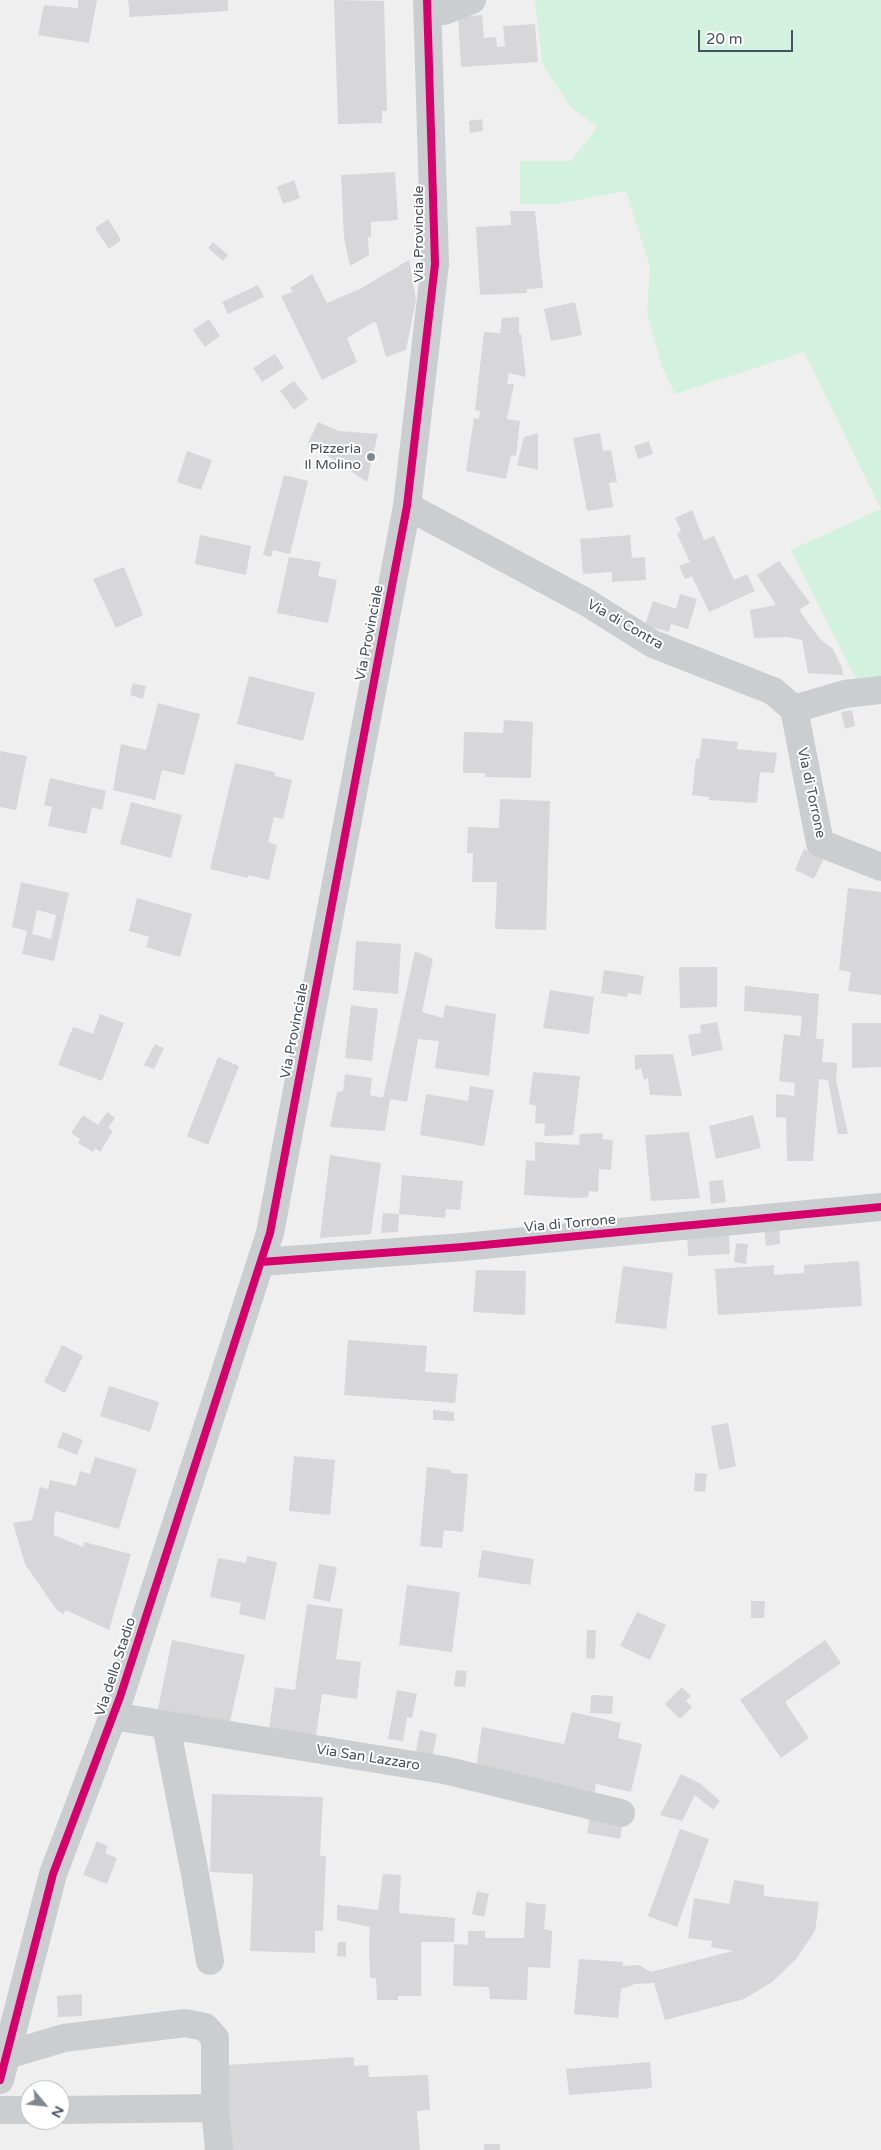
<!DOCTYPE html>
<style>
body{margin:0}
#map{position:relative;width:881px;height:2150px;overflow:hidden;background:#f0efef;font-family:"Varela Round",sans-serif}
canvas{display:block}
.north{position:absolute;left:20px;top:2080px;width:50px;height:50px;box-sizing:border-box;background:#fff;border:1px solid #b5b9be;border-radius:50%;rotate:118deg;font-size:14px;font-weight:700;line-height:20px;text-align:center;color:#45515d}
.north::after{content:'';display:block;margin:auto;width:18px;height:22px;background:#818890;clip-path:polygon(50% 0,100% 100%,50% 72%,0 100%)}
.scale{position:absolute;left:698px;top:30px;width:95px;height:22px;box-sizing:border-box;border:2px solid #45515d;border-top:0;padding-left:6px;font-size:15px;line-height:18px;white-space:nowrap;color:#45515d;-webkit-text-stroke:4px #fff;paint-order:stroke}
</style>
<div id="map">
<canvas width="881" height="2150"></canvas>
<div class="north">N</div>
<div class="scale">20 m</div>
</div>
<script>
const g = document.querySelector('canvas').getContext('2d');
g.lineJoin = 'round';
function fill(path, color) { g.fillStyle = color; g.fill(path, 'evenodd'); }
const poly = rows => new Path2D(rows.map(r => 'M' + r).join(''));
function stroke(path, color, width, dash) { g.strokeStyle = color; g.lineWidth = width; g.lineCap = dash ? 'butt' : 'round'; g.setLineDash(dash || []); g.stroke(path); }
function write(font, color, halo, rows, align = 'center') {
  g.font = font + ' "Varela Round",sans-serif'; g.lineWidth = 4; g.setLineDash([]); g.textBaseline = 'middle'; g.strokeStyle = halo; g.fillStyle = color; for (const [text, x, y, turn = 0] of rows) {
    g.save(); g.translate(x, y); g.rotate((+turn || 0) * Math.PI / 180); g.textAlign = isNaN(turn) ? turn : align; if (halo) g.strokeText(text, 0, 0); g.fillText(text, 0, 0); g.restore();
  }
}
const green = poly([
 [535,0,881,0,881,677,857,681,791,550,881,509,804,352,675,394,662,366,647,313,650,267,626,191,556,204,520,204,520,161,571,161,597,127,570,106,543,66]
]);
const building = poly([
 [78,0,97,0,89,43,38,35,44,5,78,8],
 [128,0,228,0,228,11,130,17],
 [334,0,384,1,387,111,382,111,382,123,338,124],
 [482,15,484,38,496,37,497,47,505,46,503,26,535,24,538,62,461,67,458,17],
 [482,119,483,131,470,133,469,121],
 [395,172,398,220,371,222,371,237,368,237,369,255,350,266,344,238,341,175],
 [294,180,300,198,283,204,277,187],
 [510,211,535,211,543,288,527,289,527,293,480,295,476,227,511,225],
 [108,219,121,240,109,249,95,228],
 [213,242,228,255,223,261,208,248],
 [409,260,416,299,406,350,386,357,376,322,372,323,347,338,357,362,322,380,281,296,293,292,290,288,312,274,327,303,358,290],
 [258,285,264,297,228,314,222,302],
 [575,302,582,335,551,341,544,309],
 [519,317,519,334,521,334,526,377,509,373,507,384,514,384,507,419,520,421,516,456,511,455,506,479,466,471,474,418,479,419,480,411,475,410,484,332,500,333,502,318],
 [209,319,220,336,205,347,193,330],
 [275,354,284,368,262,382,253,368],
 [294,381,308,399,294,410,280,391],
 [318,422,339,431,378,434,367,482,308,443],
 [538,433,538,470,517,465,524,437],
 [600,433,603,451,611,450,617,482,609,483,613,507,587,511,573,438],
 [649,441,653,454,638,459,634,446],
 [187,451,212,460,201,490,177,482],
 [284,475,308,481,290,554,273,550,271,557,263,555],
 [692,510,704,540,714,536,734,580,747,574,755,591,709,612,692,576,685,579,679,566,690,562,677,534,681,531,675,518],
 [200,535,251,546,246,575,195,564],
 [630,535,632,558,645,557,646,580,612,582,612,572,583,574,580,539],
 [289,557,321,562,318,576,337,580,328,623,277,613],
 [779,561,810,603,799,610,820,639,833,649,842,668,843,675,808,673,802,640,787,637,754,638,750,610,776,605,757,575],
 [124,567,143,615,116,628,93,579],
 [680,594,697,599,688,629,671,624,669,632,645,625,653,601,676,609],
 [249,676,315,693,303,741,237,724],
 [133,683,146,686,143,699,130,695],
 [158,703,200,714,184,775,162,770,155,800,113,790,121,744,146,750],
 [852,710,855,726,845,729,841,712],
 [504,720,533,722,531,778,485,777,485,773,463,773,464,732,503,733],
 [702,738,738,742,737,749,777,753,774,773,760,772,757,803,709,800,709,797,692,795,696,758,699,759],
 [0,751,27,756,16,810,0,807],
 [235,763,275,772,275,776,292,780,283,819,274,817,271,830,268,842,277,845,269,880,249,875,248,878,210,869],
 [50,778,106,791,102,810,92,807,86,834,48,826,52,807,44,805],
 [500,799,550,801,546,930,495,929,497,882,472,882,473,853,467,853,468,827,499,828],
 [131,802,182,815,171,858,120,844],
 [804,849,824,858,814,879,795,870],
 [21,882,69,893,54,961,22,954,27,931,12,927],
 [37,910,56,915,51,939,32,934],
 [848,888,881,892,881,995,848,991,851,972,839,970],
 [137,898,192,914,180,957,146,947,149,937,129,931],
 [356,941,401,944,398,994,353,990],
 [415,951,433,959,422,1012,443,1018,445,1005,496,1014,489,1076,435,1068,439,1041,418,1039,407,1102,390,1099,385,1131,330,1127,337,1092,343,1091,345,1074,372,1078,370,1095,383,1098],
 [679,967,717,967,717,1007,680,1008],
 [604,970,644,976,641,995,628,993,627,997,601,993],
 [745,986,819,994,816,1039,824,1039,822,1062,837,1063,836,1080,848,1134,838,1134,828,1080,819,1079,813,1161,787,1161,786,1118,776,1117,776,1094,794,1096,795,1083,779,1081,784,1034,800,1036,802,1016,744,1011],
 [550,990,594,997,589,1034,543,1028],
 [351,1005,378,1009,372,1061,345,1058],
 [100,1014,124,1023,102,1081,58,1065,73,1027,93,1034],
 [717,1022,723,1050,692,1056,688,1035,701,1033,700,1025],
 [852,1023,881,1023,881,1067,852,1068],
 [155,1044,164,1048,154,1069,144,1065],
 [673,1054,682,1096,650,1095,648,1078,644,1080,641,1068,635,1070,635,1055],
 [218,1057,239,1066,208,1145,187,1136],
 [533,1072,580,1076,573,1135,544,1136,545,1124,535,1123,536,1106,529,1104],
 [470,1086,494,1090,484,1146,420,1135,426,1094,468,1101],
 [107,1112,115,1118,108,1128,113,1131,100,1152,95,1148,93,1152,78,1143,80,1139,71,1133,83,1115,98,1125],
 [753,1115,761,1148,716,1159,709,1126],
 [689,1132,700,1198,651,1201,645,1135],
 [603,1133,602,1139,613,1140,611,1170,599,1169,598,1192,589,1191,588,1197,579,1198,524,1195,526,1160,535,1161,535,1142,579,1145,580,1134],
 [330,1155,381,1163,371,1234,320,1238],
 [402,1175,463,1181,460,1210,446,1209,445,1218,399,1214],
 [723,1180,726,1202,711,1204,709,1181],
 [383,1213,399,1214,398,1232,381,1233],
 [779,1225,780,1244,766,1246,764,1227],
 [729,1230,730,1254,688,1256,687,1232],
 [736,1243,748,1244,746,1264,734,1262],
 [859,1261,862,1306,718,1315,715,1269,774,1265,774,1275,804,1273,804,1265],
 [623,1266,673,1273,666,1329,615,1323],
 [476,1270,526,1271,525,1315,473,1312],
 [348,1340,427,1346,425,1372,458,1374,455,1403,344,1395],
 [62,1345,83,1356,65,1393,44,1382],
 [109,1386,159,1402,150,1432,100,1416],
 [433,1410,454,1412,454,1421,433,1420],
 [728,1423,736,1466,719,1470,711,1426],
 [63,1432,83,1440,77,1455,57,1447],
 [294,1456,335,1460,330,1515,289,1511],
 [95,1457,137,1469,119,1529,56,1511,54,1517,54,1535,83,1547,84,1542,131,1554,109,1630,66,1610,63,1614,56,1609,25,1564,13,1523,32,1520,40,1487,48,1489,50,1480,76,1486,80,1471,90,1474],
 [427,1467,451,1470,451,1473,468,1474,463,1532,444,1530,442,1548,420,1546],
 [695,1473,707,1474,705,1492,694,1491],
 [482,1550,534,1559,530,1585,478,1577],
 [247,1556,277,1562,265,1620,239,1614,241,1603,210,1597,218,1558,246,1563],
 [319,1564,337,1567,330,1602,313,1598],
 [407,1585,460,1592,452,1652,399,1645],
 [751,1601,765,1601,764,1618,751,1618],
 [307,1604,343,1609,336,1659,361,1662,357,1699,322,1694,316,1736,269,1729,275,1687,295,1690],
 [637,1612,666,1625,650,1660,620,1646],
 [587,1630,596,1630,595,1659,586,1658],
 [172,1640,245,1655,229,1726,157,1714],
 [825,1640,841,1663,785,1702,809,1738,781,1758,740,1700],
 [456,1670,467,1671,465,1687,454,1686],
 [682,1687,691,1696,686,1701,692,1707,680,1719,665,1704],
 [397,1690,417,1694,412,1718,407,1717,403,1741,388,1739],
 [591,1695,613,1696,612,1714,590,1713],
 [572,1712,621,1723,618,1738,642,1744,631,1792,596,1784,594,1797,476,1768,482,1727,564,1744],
 [420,1730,437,1734,432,1759,415,1756],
 [681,1774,701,1784,720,1801,713,1810,695,1795,682,1821,660,1815],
 [212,1794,323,1797,320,1856,326,1856,323,1931,315,1931,315,1953,250,1951,253,1874,210,1872],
 [590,1816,623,1821,620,1839,587,1833],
 [680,1829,709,1839,677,1927,648,1916],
 [97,1841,108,1846,105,1853,117,1858,107,1884,83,1875],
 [383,1874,401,1875,399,1913,455,1918,454,1942,421,1942,421,1996,398,1996,398,2000,377,2000,376,1978,370,1978,369,1941,370,1927,337,1920,337,1905,378,1910],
 [734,1880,764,1885,764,1896,819,1902,815,1931,796,1959,772,1982,744,1999,665,2020,654,1983,635,1984,621,1989,618,2018,574,2014,579,1959,623,1962,623,1966,639,1965,651,1972,733,1951,711,1947,712,1941,688,1938,694,1898,729,1904],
 [477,1891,489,1894,484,1917,472,1914],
 [526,1902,546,1905,544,1929,552,1931,552,1936,550,1968,528,1967,527,2000,490,1999,489,1987,453,1986,454,1944,468,1945,468,1931,485,1931,485,1938,524,1938],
 [338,1942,346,1942,346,1957,337,1956],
 [82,1994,82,2016,58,2017,57,1996],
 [354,2057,354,2066,368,2065,369,2077,428,2075,430,2110,417,2111,420,2150,231,2150,227,2065],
 [650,2062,652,2088,569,2095,566,2069],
 [484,2144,500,2144,500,2150,484,2150]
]);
const minor = poly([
 [428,11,444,11,472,0],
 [407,506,586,602,653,644,773,691,794,709,845,694,881,690],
 [794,709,820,843,881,867],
 [261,1262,463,1247,881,1207],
 [113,1716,444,1770,621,1813],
 [166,1726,195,1874,210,1961],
 [7,2055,64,2038,185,2023,205,2027,215,2038,215,2108,219,2150],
 [0,2080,53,1874,120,1697,270,1233,407,506,435,264,427,0],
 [0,2110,30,2110],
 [60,2110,215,2108]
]);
const cycleway = poly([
 [261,1262,463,1247,881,1207],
 [0,2080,53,1874,120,1697,270,1233,407,506,435,264,427,0]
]);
const markers = [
 [371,457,5,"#818890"]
];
const streetNames = [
 ["Via Provinciale",419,234,-90],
 ["Via di Contra",625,625,30],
 ["Via Provinciale",370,633,-79],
 ["Via di Torrone",811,793,78],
 ["Via Provinciale",295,1031,-79],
 ["Via di Torrone",570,1224,-5],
 ["Via dello Stadio",116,1667,-72],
 ["Via San Lazzaro",368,1758,9]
];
const poiNames = [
 ["Pizzeria",361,449],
 ["Il Molino",361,465]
];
fill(green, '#d2f1de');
fill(building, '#d7d7d9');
stroke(minor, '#cbced0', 28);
stroke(cycleway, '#d6006c', 8);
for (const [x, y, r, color] of markers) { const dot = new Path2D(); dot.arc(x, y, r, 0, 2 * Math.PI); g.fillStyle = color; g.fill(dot); stroke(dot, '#fff', 2); }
write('14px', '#45515d', '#fff', streetNames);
write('14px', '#45515d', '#fff', poiNames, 'right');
</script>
